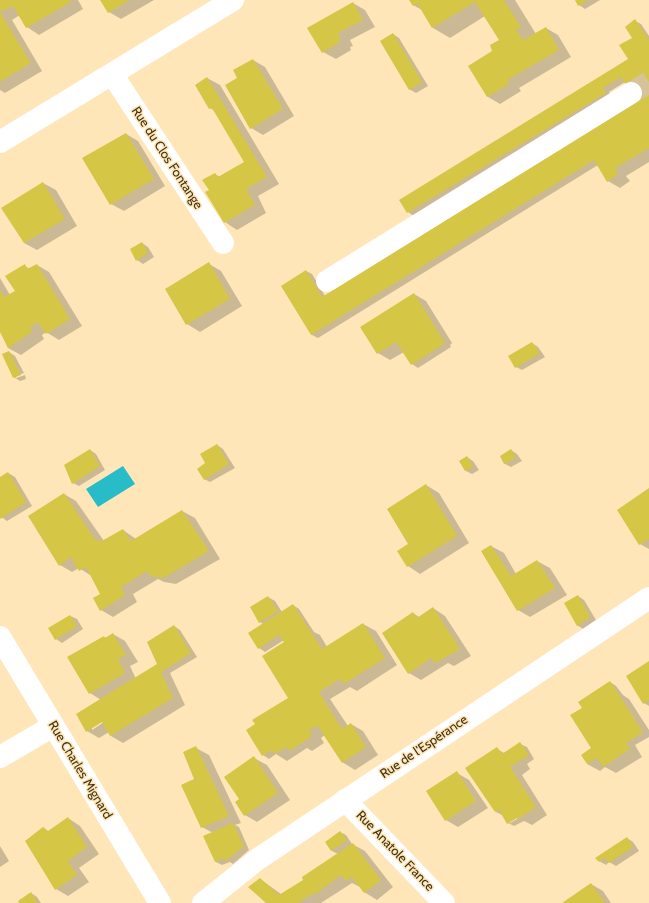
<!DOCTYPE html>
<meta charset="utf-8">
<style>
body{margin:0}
canvas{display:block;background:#fee6b9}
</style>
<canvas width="649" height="903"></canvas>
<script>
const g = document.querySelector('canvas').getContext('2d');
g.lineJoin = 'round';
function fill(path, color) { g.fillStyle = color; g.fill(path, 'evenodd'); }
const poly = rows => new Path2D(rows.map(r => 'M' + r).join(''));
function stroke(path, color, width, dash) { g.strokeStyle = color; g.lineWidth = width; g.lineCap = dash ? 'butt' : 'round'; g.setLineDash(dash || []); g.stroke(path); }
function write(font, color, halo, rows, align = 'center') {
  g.font = font + ' Cabin,sans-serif'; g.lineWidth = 3; g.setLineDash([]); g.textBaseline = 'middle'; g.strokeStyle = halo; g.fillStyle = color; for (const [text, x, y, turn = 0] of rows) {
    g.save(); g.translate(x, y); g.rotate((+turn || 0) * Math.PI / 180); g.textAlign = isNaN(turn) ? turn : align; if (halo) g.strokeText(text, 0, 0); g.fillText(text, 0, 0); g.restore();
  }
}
const water = poly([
 [123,466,135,484,98,507,86,489]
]);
const shadow = poly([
 [0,0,78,0,83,9,39,35,27,27,20,15,12,20,42,71,5,93,0,90],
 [101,0,154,0,121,19,109,12],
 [410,0,515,0,536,34,546,28,558,35,571,57,519,88,521,91,500,104,488,97,469,66,493,52,501,40,485,16,450,38,433,28,422,10,413,5],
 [576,0,600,0,585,9,579,5],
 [353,3,365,10,375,27,350,40,353,46,350,47,351,50,336,59,323,52,309,28],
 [635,21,641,24,649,36,649,162,626,176,630,181,620,188,608,181,598,165,318,338,312,335,282,286,306,271,312,274,325,296,638,102,625,82,609,92,611,96,414,216,408,212,629,60],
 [393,34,399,38,428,86,416,93,409,89],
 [253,60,265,67,294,116,263,135,251,128,238,78],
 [207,78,220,85,279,184,258,196,266,213,237,230,225,222,210,190,215,174,220,177,246,162,215,111,210,108],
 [126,134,138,141,165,186,124,211,111,204],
 [43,183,56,190,77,226,37,250,24,243],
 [142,243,148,247,154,257,143,264,137,260],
 [209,264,221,271,242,306,200,332,187,324,166,289],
 [37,265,49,272,82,326,59,340,46,332,42,335,44,339,21,355,8,348,0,330,0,278,10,295,16,291,25,266,30,269],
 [414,294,426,301,452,343,450,345,451,347,418,368,412,364,404,352,390,360,378,353],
 [532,343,538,347,545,357,522,370,516,367],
 [9,352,15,356,24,373,16,376,16,378,25,375,26,379,20,381,14,377],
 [217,445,223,449,235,468,210,482,204,479,207,464],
 [90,450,96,454,105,470,79,486,73,483],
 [511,450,517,454,522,461,511,467,505,464,501,456],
 [467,457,473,461,479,470,472,474,466,471,460,461],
 [8,473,15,477,32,506,7,521,0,516,0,478],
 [426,485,439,493,469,543,420,574,408,566,398,551,409,545],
 [649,490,649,549,640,544],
 [64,494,76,501,104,541,123,530,136,539,182,511,195,518,220,559,176,584,164,582,158,579,133,594,137,602,113,617,101,610,101,594,93,577,79,568,72,572,60,565],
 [491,546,504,553,516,574,537,561,550,568,567,595,530,617,518,610],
 [578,596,584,600,596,620,583,629,577,625],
 [268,597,275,601,282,612,293,605,299,609,314,632,320,635,327,647,363,624,376,631,397,665,357,691,350,687,330,699,348,726,351,724,363,731,378,755,355,770,342,762,325,735,321,738,324,743,312,751,307,748,287,761,276,754,269,759,263,755,248,730,289,698,286,642,284,640,265,652,259,648,263,624,260,622],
 [433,608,445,616,471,656,454,666,448,663,421,680,409,673,413,613,419,617],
 [70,616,77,619,83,629,62,643,56,639,49,629],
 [174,626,180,630,197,657,170,673,185,705,123,743,111,736,109,732,99,738,87,731,101,700,90,693,104,637,106,638,113,634,125,641,138,662,130,666,136,679,157,665],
 [105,719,107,720,92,730,92,727],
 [649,662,649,706,644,703],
 [610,682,616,686,623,695,629,699,649,730,649,737,635,745,642,757,616,773,605,767,600,771,587,764,593,748,583,708],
 [520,744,527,747,534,759,527,764,530,769,522,775,547,815,532,825,524,821,514,826,508,823,504,816,496,812,497,749,504,753],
 [521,814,522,816,510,823,510,821],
 [196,748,209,755,241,823,235,825,239,827,249,850,233,864,230,862,222,865,216,862,205,837,213,833,202,827,196,780],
 [254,758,267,765,290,800,257,822,245,815,241,800],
 [457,773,469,780,488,808,458,827,446,820],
 [68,818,80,826,99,854,79,868,89,882,68,896,56,889,49,832],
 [340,832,346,835,352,844,365,851,393,887,377,900,364,892,360,887,352,883,321,903,267,903,260,879,281,894,304,880,338,854,332,851,326,842],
 [627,838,633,842,639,851,616,866,609,862,606,865,599,861],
 [0,846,9,861,0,867],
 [591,884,603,891,611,903,564,903],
 [31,893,37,897,41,903,20,903]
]);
const building = poly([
 [0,0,70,0,71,2,26,28,13,6,0,12,31,63,0,82],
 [100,0,129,0,108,13],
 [409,0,504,0,521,27,516,30,523,40,546,27,559,50,507,80,509,84,487,97,468,66,492,51,490,45,499,40,475,2,432,28,417,3,413,6],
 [575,0,588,0,578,6],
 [353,2,363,20,338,33,341,39,338,40,339,43,322,53,307,28],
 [635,19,649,40,649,148,615,168,618,174,607,182,594,160,311,335,281,286,306,270,322,297,636,102,621,77,603,88,606,93,407,213,399,200,628,59,619,45,632,38,625,27],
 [393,33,422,82,409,90,380,41],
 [253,59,283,109,250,129,225,85,237,78,233,70],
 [207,77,267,177,246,189,255,205,224,223,205,192,209,190,202,180,215,173,218,177,244,162,212,108,209,109,195,85],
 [126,133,154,179,110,205,82,158],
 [43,182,65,219,24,243,1,208],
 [142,242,148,253,136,261,130,249],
 [209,262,230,299,186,325,165,289],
 [25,264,27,269,37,264,70,319,46,334,38,322,30,327,32,332,8,348,0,332,0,290,4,297,15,291,5,276],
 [414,293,445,343,411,365,396,342,377,354,360,327],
 [532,342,540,353,515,368,508,356],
 [9,351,21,375,13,378,2,354],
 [217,444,229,464,204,480,197,469,205,463,200,454],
 [90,449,100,466,72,484,64,465],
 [511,449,516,458,504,464,500,456],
 [467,456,473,467,465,471,459,461],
 [8,472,26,502,0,519,0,477],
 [426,484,457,536,407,567,397,551,408,544,387,509],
 [649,488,649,539,639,545,617,510],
 [64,493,96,541,99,539,100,542,123,529,131,541,182,510,209,551,163,578,151,576,147,571,121,587,125,595,100,611,93,598,100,594,86,567,79,571,71,557,59,566,28,516],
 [491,545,511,576,537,560,555,588,517,611,481,551],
 [578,595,590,617,577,626,564,603],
 [268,596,278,611,259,623,250,607],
 [293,604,322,649,363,623,385,658,344,684,340,679,317,693,319,692,342,729,351,723,366,747,342,763,317,725,309,731,312,736,290,751,287,747,274,754,272,750,262,756,246,730,255,724,252,720,288,698,262,656,284,642,279,635,258,649,248,633],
 [433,607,460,649,435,663,431,658,408,674,382,633,413,612,417,618],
 [70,615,77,626,55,640,48,628],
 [174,625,191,653,161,672,173,698,110,736,102,722,86,732,76,714,157,664,147,642],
 [113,633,126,655,118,659,125,673,89,694,67,657,104,636,105,638],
 [649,661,649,700,643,704,626,676],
 [610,681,643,732,626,743,630,749,603,767,597,758,587,764,581,755,591,748,570,715,582,708,578,702],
 [520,742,529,755,510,767,536,807,518,819,517,818,507,824,499,810,495,812,465,768,497,747,502,754],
 [196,746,229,816,201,828,181,785,194,779,183,752],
 [254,756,278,793,244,816,235,802,239,799,224,777],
 [457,771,476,801,445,821,426,791],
 [68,817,87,847,68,861,77,875,55,890,25,841,43,827,48,831],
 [233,823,244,846,226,861,224,858,215,862,203,836],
 [340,831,347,840,331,851,325,842],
 [627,837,633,847,609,863,604,858,599,862,595,858],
 [353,843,381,880,364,893,352,877,346,881,341,875,314,895,313,893,298,903,266,903,248,887,260,878,279,895,303,880,302,877],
 [591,883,605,903,562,903],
 [31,892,38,903,19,903,18,901]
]);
const minorTunnel = poly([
 [631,93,649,82]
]);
const minor = poly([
 [112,74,223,243],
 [0,142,233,0],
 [327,281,631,93],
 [0,637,160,903],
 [0,757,53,726],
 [345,800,444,903],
 [203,903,258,859,649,598]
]);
const streetNames = [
 ["Rue du Clos Fontange",167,158,57],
 ["Rue de l'Espérance",424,747,-34],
 ["Rue Charles Mignard",80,770,59],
 ["Rue Anatole France",395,851,46]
];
fill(water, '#27bcc7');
fill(shadow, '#0003');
fill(building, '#d5c645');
stroke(minorTunnel, '#d8c297', 22, [22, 11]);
stroke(minor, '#fff', 22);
write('13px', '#423211', '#fee6b9', streetNames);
</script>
